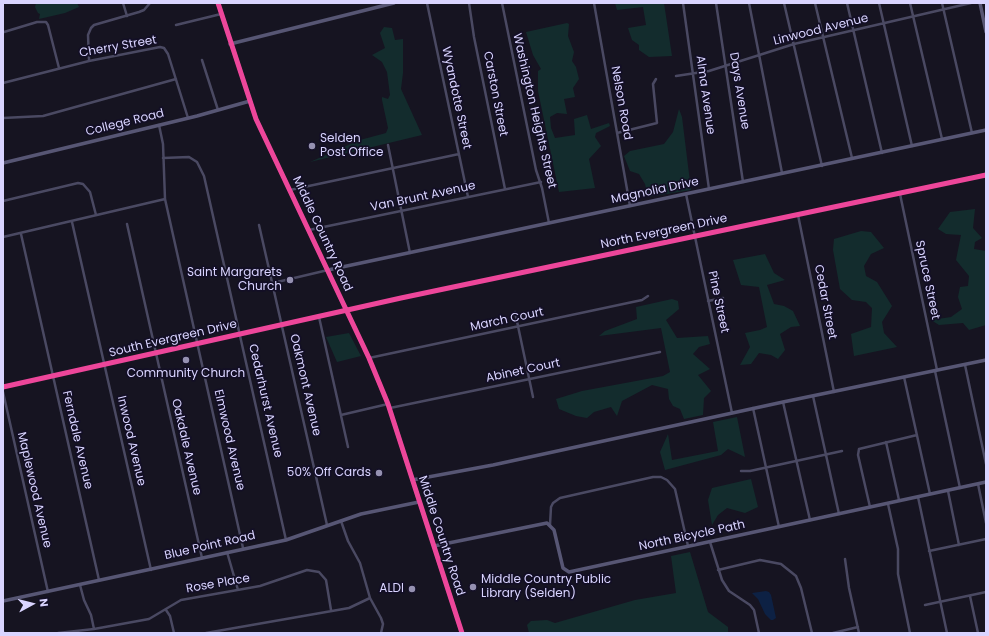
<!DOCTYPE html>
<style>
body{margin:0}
#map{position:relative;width:989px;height:636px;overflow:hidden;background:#161421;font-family:Poppins,sans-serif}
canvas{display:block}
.frame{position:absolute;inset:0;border:4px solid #d9d4ff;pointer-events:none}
.north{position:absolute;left:12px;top:584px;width:40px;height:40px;-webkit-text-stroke:3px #130f26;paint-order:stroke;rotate:83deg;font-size:11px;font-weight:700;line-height:16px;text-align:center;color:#d9d4ff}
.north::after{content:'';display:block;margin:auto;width:14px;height:18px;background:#d9d4ff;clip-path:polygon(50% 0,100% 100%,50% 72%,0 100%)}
</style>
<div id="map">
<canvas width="989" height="636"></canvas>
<div class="frame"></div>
<div class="north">N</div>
</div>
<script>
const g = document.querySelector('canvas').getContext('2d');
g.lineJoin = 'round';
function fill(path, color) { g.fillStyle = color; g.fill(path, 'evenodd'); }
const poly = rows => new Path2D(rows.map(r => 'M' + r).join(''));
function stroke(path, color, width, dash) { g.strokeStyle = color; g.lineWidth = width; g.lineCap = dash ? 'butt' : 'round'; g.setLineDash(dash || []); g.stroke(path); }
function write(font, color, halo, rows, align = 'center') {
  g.font = font + ' Poppins,sans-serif'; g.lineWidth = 3.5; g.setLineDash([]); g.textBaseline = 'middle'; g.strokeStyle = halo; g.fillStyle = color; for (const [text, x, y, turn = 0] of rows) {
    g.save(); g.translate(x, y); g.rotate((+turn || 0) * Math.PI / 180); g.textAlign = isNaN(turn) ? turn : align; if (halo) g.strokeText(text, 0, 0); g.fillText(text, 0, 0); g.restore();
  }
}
const green = poly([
 [36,3,77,3,79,7,65,13,39,19,40,14,38,13,35,7],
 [615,3,664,3,672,56,649,57,639,50,639,45,632,40,628,28,646,25,643,7,617,10],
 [567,23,569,24,568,36,574,52,572,61,576,67,579,79,573,88,575,97,564,99,567,114,557,113,550,117,551,128,555,138,575,135,574,119,587,115,591,129,609,123,610,126,596,133,595,137,601,146,589,159,595,188,559,192,538,91,538,71,541,69,533,55,526,32],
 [384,27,392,28,395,40,403,39,403,73,401,89,422,135,310,162,360,140,386,133,388,128,382,100,382,97,388,99,390,95,387,72,382,62,372,55,385,48,380,33],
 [679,109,682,117,691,190,648,197,645,184,639,174,630,171,624,156,630,151,664,144,673,132],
 [975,209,973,228,982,238,975,242,974,249,986,251,986,325,969,330,963,323,939,325,931,320,951,317,962,309,958,297,960,287,968,286,969,276,956,260,961,235,946,234,938,229,950,212],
 [861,231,871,232,884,248,871,254,864,266,866,276,877,282,892,306,882,322,884,333,897,347,854,356,851,334,871,327,872,308,866,302,852,300,840,289,833,250,834,239],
 [765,254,774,273,785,280,767,285,774,304,784,306,793,311,800,326,791,327,780,334,785,350,778,359,771,355,759,353,751,364,740,365,750,347,745,333,760,330,767,327,759,287,741,285,733,260],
 [672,299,678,301,679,309,666,320,677,338,708,336,710,344,699,347,693,354,710,369,698,375,711,391,704,398,703,415,684,419,680,409,673,406,669,399,668,389,652,385,622,401,617,416,611,407,594,412,587,418,576,416,559,409,556,399,582,391,663,376,670,372,661,328,599,336,605,331,637,319,636,307],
 [349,333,361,356,337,362,326,337],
 [737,417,745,457,728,449,721,455,665,470,660,452,668,434,672,460,718,451,713,422],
 [751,479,758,507,745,513,727,508,718,515,712,525,708,500,712,488],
 [690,552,708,612,728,627,728,633,529,633,527,625,531,621,547,620,555,623,635,600,676,593,671,556]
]);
const water = poly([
 [766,591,769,592,771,595,776,618,773,620,771,620,765,614,758,599,752,593]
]);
const street = poly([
 [123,3,127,16],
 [427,3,468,197],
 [469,3,474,37,505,189],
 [502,3,536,170,542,188,549,223],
 [594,3,630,206],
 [683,3,709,189],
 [716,3,743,182],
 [749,3,782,173],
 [784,3,822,166],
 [815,3,852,158],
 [847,3,882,153],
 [879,3,912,146],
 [910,3,942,139],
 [942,3,972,133],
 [176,25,221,14],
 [4,32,37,22,46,22,48,25,59,68],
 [89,60,88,35,91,28,94,25,139,12,144,10,150,3],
 [202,60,218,110],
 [676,76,709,71,794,44,971,3],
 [3,83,89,61,160,47,164,48,168,54,188,118],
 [3,118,43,116,176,79],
 [159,125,163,144,165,199,243,548],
 [617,133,657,123,653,84,656,79],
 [388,145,410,253],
 [163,158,189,157,197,162,204,176,286,540],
 [290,190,459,154],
 [686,194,732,413],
 [900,194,937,370],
 [3,201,78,183,83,184,90,192,96,215],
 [798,215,834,392],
 [72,222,151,570],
 [127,224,202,558],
 [259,225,327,525],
 [309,230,541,182],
 [21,234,99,580],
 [3,237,165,199],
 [273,283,328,270],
 [708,301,723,298],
 [347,310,986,175],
 [515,312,533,397],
 [319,317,348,447],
 [369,358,642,300,648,296],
 [965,365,986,464],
 [935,371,960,488],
 [904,377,930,494],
 [3,392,48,592],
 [813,396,839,514],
 [783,402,810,520],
 [390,408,660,352],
 [753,408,779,527],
 [341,415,388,404],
 [886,442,899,500],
 [741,471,750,471,842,451],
 [978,484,986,523],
 [948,491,959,545],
 [918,497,947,633],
 [888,504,898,549,898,574,910,633],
 [870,507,858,455,859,449,917,435],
 [341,521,348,541,360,563,370,598,381,618,383,624,381,633],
 [550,525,551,507,553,503,560,498,653,477,661,477,667,480,675,489,688,546],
 [710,542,722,580,729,591,750,605,754,610,759,633],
 [929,551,986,539],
 [227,552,238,590],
 [845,559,849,588,859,633],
 [718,570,760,560,781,564,796,576,801,588,812,633],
 [80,585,84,600,91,615,94,629],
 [970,596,978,633],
 [925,605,986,592],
 [166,610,170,616,174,633],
 [3,631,4,633],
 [58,633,94,629,149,619,181,600,260,586,307,570,319,572,326,580,331,610],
 [206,633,349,608,370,598],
 [833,633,858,627]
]);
const secondary = poly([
 [980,3,986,32],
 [230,44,394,3],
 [3,163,197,116,250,101],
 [328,270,986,130],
 [3,387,347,310],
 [412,480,493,465,783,402,986,360],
 [434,546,547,523,554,530,563,568,569,572,986,482],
 [3,601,286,540,361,514,419,502]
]);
const primary = poly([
 [218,3,256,119,369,358,388,404,462,633]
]);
const cycleway = poly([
 [218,3,256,119,369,358,388,404,462,633],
 [3,387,401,298,986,175]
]);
const markers = [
 [312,146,4,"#9591b1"],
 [290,280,4,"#9591b1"],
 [186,360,4,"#9591b1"],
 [379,473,4,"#9591b1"],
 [473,587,4,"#9591b1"],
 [412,589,4,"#9591b1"]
];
const streetNames = [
 ["Linwood Avenue",821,30,-14],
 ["Cherry Street",118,47,-10],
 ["Days Avenue",739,91,81],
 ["Carston Street",495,94,79],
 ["Alma Avenue",705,95,82],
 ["Wyandotte Street",456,98,78],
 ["Nelson Road",621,103,80],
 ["Washington Heights Street",534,111,77],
 ["College Road",125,123,-14],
 ["Magnolia Drive",655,191,-12],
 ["Van Brunt Avenue",423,197,-12],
 ["North Evergreen Drive",664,232,-12],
 ["Middle Country Road",322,234,65],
 ["Spruce Street",927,280,78],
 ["Pine Street",718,302,78],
 ["Cedar Street",825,302,79],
 ["March Court",507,320,-12],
 ["South Evergreen Drive",173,339,-13],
 ["Abinet Court",523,371,-12],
 ["Oakmont Avenue",305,385,77],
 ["Cedarhurst Avenue",265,401,77],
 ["Ferndale Avenue",77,440,77],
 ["Elmwood Avenue",229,440,77],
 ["Inwood Avenue",131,441,77],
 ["Oakdale Avenue",186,447,77],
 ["Maplewood Avenue",34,490,77],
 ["Middle Country Road",441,536,72],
 ["North Bicycle Path",692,536,-12],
 ["Blue Point Road",210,546,-13],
 ["Rose Place",218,584,-10]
];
const poiNames = [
 ["Selden",320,139,"left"],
 ["Post Office",320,153,"left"],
 ["Saint Margarets",282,273],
 ["Church",282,287],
 ["Community Church",186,374,"center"],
 ["50% Off Cards",371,473],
 ["Middle Country Public",481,580,"left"],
 ["Library (Selden)",481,594,"left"],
 ["ALDI",404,589]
];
fill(green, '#132c2d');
fill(water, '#0d2144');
stroke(street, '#4a4962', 2.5);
stroke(secondary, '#575674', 3.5);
stroke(primary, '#5e5373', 4);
stroke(cycleway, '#ed469a', 5);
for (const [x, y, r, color] of markers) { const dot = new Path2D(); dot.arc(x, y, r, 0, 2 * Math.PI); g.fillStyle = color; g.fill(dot); stroke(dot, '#130f26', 1.5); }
write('12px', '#d9d4ff', '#130f26', streetNames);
write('12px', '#d9d4ff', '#130f26', poiNames, 'right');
</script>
